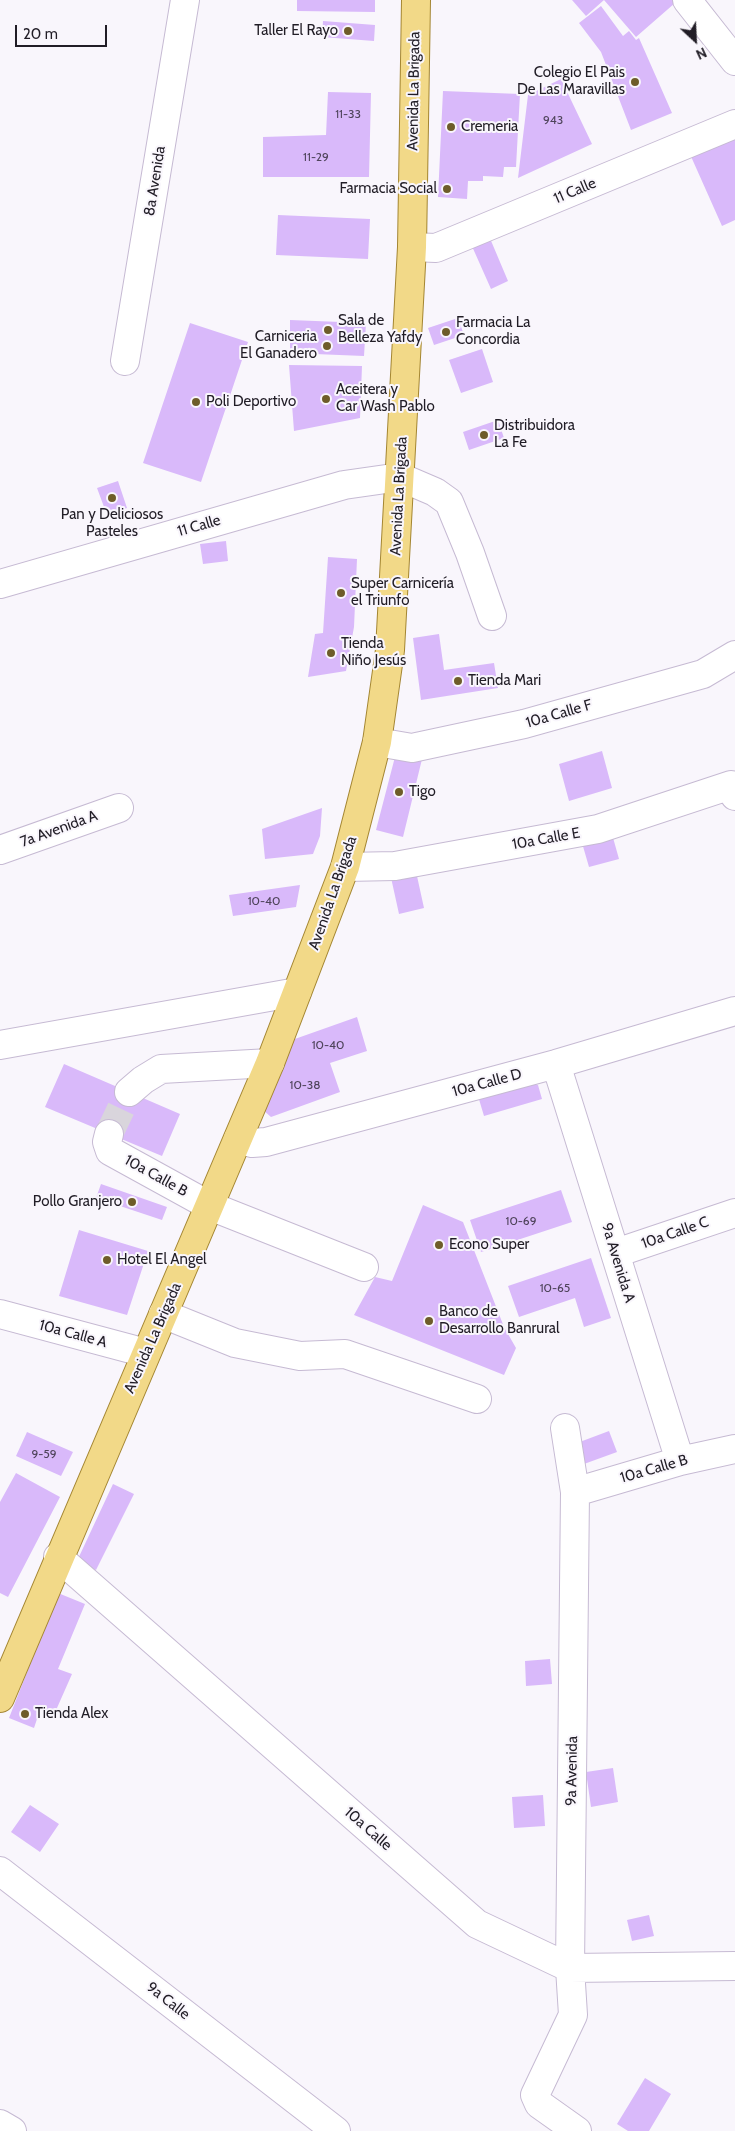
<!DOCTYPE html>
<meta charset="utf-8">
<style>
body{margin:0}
#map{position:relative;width:735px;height:2131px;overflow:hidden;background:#f9f6fc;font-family:Cabin,sans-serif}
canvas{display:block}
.north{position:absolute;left:670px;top:15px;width:50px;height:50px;-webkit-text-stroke:4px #f9f6fc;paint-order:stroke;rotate:155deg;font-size:14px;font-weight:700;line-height:20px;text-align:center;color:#211d26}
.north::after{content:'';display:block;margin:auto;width:18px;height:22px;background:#211d26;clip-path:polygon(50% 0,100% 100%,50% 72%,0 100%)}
.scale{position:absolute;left:15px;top:25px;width:92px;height:22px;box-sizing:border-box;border:2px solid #211d26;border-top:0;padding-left:6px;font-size:15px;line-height:18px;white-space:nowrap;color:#211d26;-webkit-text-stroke:4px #f9f6fc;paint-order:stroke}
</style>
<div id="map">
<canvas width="735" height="2131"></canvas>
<div class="north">N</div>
<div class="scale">20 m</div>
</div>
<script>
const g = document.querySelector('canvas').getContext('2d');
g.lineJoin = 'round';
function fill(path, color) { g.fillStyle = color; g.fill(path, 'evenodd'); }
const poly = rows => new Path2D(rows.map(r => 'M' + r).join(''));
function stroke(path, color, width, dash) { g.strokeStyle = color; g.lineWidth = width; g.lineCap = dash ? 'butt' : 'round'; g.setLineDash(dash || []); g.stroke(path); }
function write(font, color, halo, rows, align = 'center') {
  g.font = font + ' Cabin,sans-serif'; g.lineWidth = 4; g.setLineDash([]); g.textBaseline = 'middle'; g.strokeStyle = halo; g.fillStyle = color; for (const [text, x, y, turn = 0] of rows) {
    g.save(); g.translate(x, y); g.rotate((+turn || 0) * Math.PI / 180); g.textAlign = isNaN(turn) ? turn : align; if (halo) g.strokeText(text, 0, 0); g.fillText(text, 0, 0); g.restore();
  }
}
const building = poly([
 [297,0,375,0,375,12,297,11],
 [572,0,604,0,586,16],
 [604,0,673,0,675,3,636,37],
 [601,6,623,36,629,31,636,40,639,38,672,113,631,130,601,52,579,23],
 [323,21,375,25,374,41,322,37],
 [561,79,592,144,518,178,528,95],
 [443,91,520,94,516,167,504,167,503,177,483,176,483,181,468,181,467,199,438,197],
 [328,92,371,93,369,177,263,177,263,137,326,135],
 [735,131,735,220,722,226,689,152],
 [278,215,370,219,368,259,276,255],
 [489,236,508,281,491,289,471,244],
 [458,318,464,335,434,345,428,328],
 [290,320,366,323,364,356,290,353],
 [190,323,248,342,201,482,143,463],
 [482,349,493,382,461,393,449,360],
 [289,365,362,366,360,418,294,431],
 [498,420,504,438,469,450,463,432],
 [118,481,127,508,107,515,97,488],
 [226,541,228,561,203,564,200,544],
 [328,557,357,559,354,627,346,671,308,677,315,634,323,633],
 [439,634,444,670,494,663,498,688,421,700,413,638],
 [602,751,612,788,569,801,559,764],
 [396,753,423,755,403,837,376,830],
 [322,808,320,836,313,854,265,859,262,829],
 [610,827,619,859,589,867,580,836],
 [415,867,424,908,399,914,390,873],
 [300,885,296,907,233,916,229,895],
 [357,1017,367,1051,330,1063,340,1092,271,1117,263,1110,292,1040],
 [64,1064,180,1114,162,1156,45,1107],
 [527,1081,538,1085,542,1099,484,1116,478,1096],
 [101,1184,167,1207,162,1220,96,1198],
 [561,1190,572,1222,481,1252,470,1220],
 [423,1205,463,1222,504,1327,516,1348,504,1375,354,1315,375,1277,392,1281],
 [79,1230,148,1251,127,1315,59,1296],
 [591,1258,611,1318,584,1327,575,1298,519,1317,508,1286],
 [609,1431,617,1452,584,1464,577,1443],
 [27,1432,73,1452,61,1476,16,1456],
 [16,1473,60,1497,8,1597,0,1593,0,1502],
 [113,1484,134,1494,96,1570,77,1561],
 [58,1593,85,1604,58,1669,72,1674,53,1717,40,1710,34,1728,9,1718],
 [550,1659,552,1684,526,1686,525,1661],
 [613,1768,618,1802,591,1807,586,1772],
 [543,1795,545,1826,514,1828,512,1797],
 [30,1805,59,1824,40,1852,11,1832],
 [649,1915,654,1936,632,1941,627,1920],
 [645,2078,671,2094,649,2131,628,2131,617,2124]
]);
const minorTunnel = poly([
 [109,1134,129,1092]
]);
const minor = poly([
 [687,0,735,61],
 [412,247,436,248,735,124],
 [125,361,185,0],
 [0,584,344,485,400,477,435,492,449,502,470,553,492,616],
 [377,742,412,748,524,724,703,674,735,655],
 [0,850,119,808],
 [345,867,395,866,598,829,731,785,735,796],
 [0,1045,297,992],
 [556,1064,680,1461],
 [129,1092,143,1080,161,1069,270,1063],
 [109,1134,107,1142,110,1151,210,1206,364,1267],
 [238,1139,252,1143,266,1142,556,1064,735,1011],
 [616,1253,735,1213],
 [0,1314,146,1353],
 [163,1314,235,1343,300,1356,345,1354,477,1399],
 [565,1428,575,1492,570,1968,573,2015,535,2095,539,2104,577,2131],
 [575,1492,680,1461,735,1449],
 [58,1557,477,1924,570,1968,735,1966],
 [0,1871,336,2131],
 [0,2124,12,2131]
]);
const major = poly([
 [0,1698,270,1063,345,867,377,742,390,650,412,247,416,0]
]);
const markers = [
 [348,31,5,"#6e5c2a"],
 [635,82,5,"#6e5c2a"],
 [451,127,5,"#6e5c2a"],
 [447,189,5,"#6e5c2a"],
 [328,330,5,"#6e5c2a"],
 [446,332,5,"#6e5c2a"],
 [327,346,5,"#6e5c2a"],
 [326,399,5,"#6e5c2a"],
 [196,402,5,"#6e5c2a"],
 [484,435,5,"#6e5c2a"],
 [112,498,5,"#6e5c2a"],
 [341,593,5,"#6e5c2a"],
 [331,653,5,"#6e5c2a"],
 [458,681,5,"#6e5c2a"],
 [399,792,5,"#6e5c2a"],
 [132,1202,5,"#6e5c2a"],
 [439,1245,5,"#6e5c2a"],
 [107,1260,5,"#6e5c2a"],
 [429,1321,5,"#6e5c2a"],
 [25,1714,5,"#6e5c2a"]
];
const numberNames = [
 ["11-33",348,114],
 ["943",553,120],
 ["11-29",316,157],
 ["10-40",264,901],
 ["10-40",328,1045],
 ["10-38",305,1085],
 ["10-69",521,1221],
 ["10-65",555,1288],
 ["9-59",44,1454]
];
const poiNames = [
 ["Taller El Rayo",338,31,"right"],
 ["Colegio El Pais",625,73,"right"],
 ["De Las Maravillas",625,90,"right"],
 ["Cremeria",461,127],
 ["Farmacia Social",437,189,"right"],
 ["Sala de",338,321],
 ["Belleza Yafdy",338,338],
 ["Farmacia La",456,323],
 ["Concordia",456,340],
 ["Carniceria",317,337,"right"],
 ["El Ganadero",317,354,"right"],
 ["Aceitera y",336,390],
 ["Car Wash Pablo",336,407],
 ["Poli Deportivo",206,402],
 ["Distribuidora",494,426],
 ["La Fe",494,443],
 ["Pan y Deliciosos",112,515,"center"],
 ["Pasteles",112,532,"center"],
 ["Super Carnicería",351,584],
 ["el Triunfo",351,601],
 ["Tienda",341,644],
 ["Niño Jesús",341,661],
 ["Tienda Mari",468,681],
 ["Tigo",409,792],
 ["Pollo Granjero",122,1202,"right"],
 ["Econo Super",449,1245],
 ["Hotel El Angel",117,1260],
 ["Banco de",439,1312],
 ["Desarrollo Banrural",439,1329],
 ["Tienda Alex",35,1714]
];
const streetNames = [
 ["Avenida La Brigada",414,91,-89],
 ["8a Avenida",155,181,-81],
 ["11 Calle",575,191,-23],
 ["Avenida La Brigada",399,496,-87],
 ["11 Calle",199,526,-16],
 ["10a Calle F",559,714,-16],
 ["7a Avenida A",59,829,-20],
 ["10a Calle E",546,839,-10],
 ["Avenida La Brigada",333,893,-71],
 ["10a Calle D",487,1083,-15],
 ["10a Calle B",156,1176,29],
 ["10a Calle C",675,1233,-19],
 ["9a Avenida A",618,1263,73],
 ["10a Calle A",73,1334,15],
 ["Avenida La Brigada",153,1338,-66],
 ["10a Calle B",654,1469,-16],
 ["9a Avenida",572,1771,-89],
 ["10a Calle",368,1829,41],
 ["9a Calle",168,2001,38]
];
fill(building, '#d9b9fa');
stroke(minorTunnel, '#d9d5dc', 28, [28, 14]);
stroke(minor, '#c6bad3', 30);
stroke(major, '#a48632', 30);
stroke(minor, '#fff', 28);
stroke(major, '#f2d988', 28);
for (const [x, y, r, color] of markers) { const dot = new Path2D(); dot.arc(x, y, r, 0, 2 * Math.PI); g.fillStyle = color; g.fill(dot); stroke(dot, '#f9f6fc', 2); }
write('12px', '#4f445b', null, numberNames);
write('15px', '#211d26', '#f9f6fc', poiNames, 'left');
write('15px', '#211d26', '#f9f6fc', streetNames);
</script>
